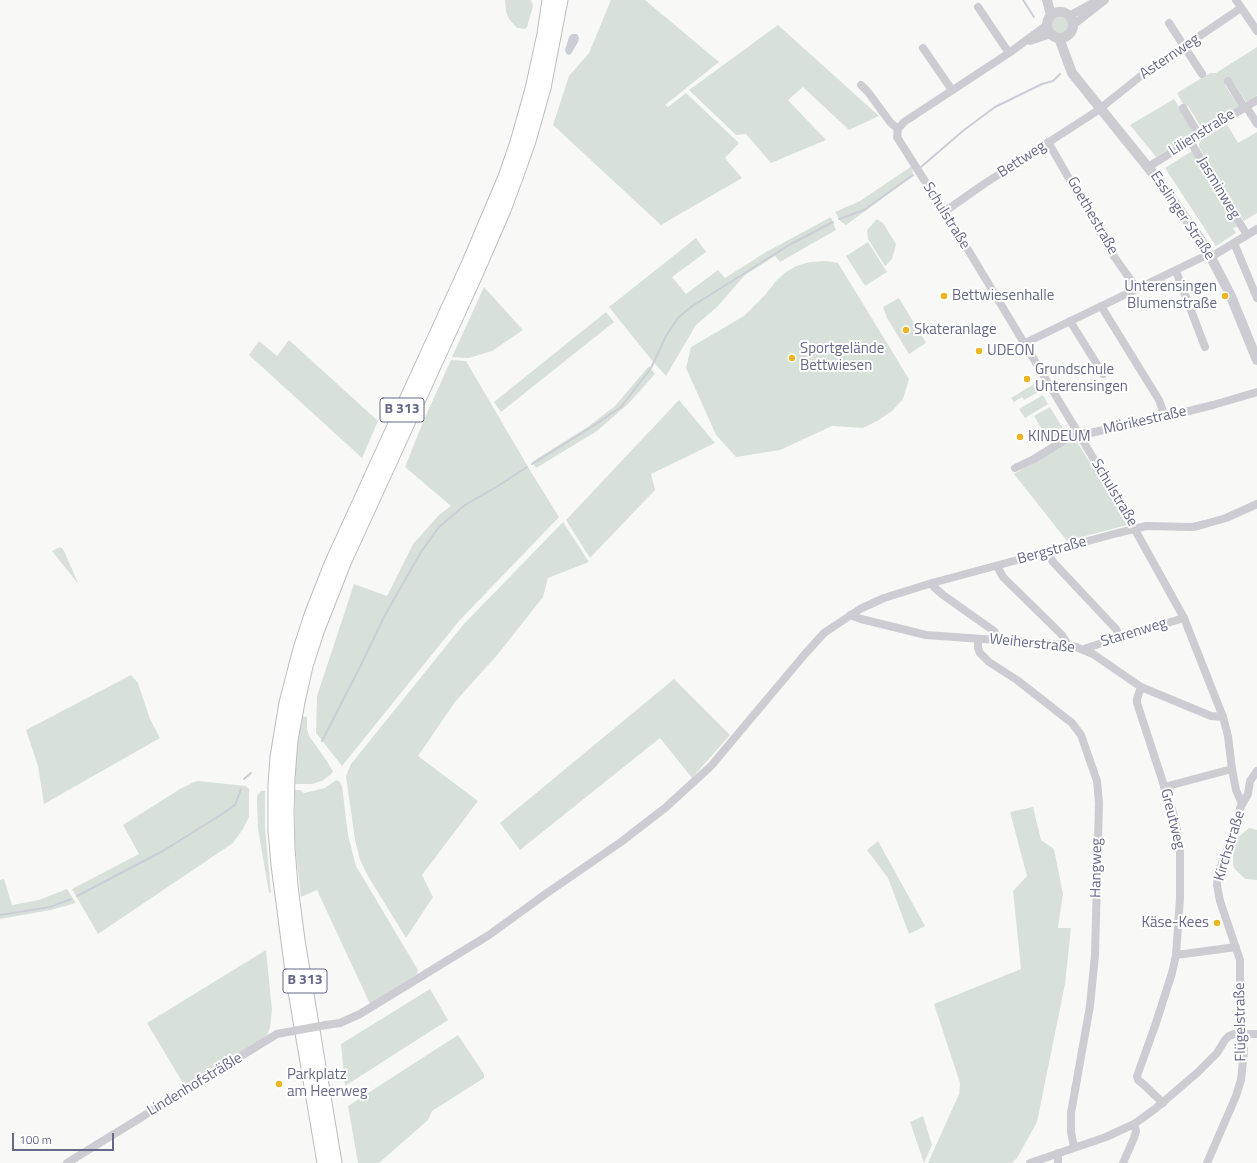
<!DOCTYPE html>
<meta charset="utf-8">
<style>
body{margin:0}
#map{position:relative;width:1257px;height:1163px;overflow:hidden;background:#f8f9f6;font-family:"Titillium Web",sans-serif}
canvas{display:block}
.scale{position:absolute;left:12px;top:1133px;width:102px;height:18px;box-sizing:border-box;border:2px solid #666889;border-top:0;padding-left:5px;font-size:12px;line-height:14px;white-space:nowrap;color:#666889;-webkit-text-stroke:3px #fff;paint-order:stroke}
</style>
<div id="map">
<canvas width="1257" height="1163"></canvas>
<div class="scale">100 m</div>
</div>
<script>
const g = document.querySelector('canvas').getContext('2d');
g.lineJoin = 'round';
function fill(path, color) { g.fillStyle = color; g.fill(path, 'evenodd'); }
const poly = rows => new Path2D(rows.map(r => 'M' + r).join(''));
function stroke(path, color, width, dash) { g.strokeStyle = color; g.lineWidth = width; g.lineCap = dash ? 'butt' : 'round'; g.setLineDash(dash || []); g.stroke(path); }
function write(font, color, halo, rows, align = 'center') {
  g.font = font + ' "Titillium Web",sans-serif'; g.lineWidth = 4; g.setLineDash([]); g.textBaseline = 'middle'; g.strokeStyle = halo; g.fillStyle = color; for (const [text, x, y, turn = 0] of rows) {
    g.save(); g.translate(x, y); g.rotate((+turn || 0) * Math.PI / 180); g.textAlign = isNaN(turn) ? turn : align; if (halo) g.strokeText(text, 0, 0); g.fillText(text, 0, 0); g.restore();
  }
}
const green = poly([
 [505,0,531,0,533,6,527,27,525,29,517,28,509,19,506,11],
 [611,0,645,0,719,62,665,105,668,107,686,93,739,143,725,158,742,178,661,225,553,125,569,76,589,53],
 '1051 26a9 9 0 1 1 18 0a9 9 0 1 1-18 0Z',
 [778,25,879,116,849,130,803,87,788,100,826,140,771,163,746,134,736,135,689,90],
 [1257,47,1257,95,1246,102,1232,80,1225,85,1239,107,1202,129,1188,106,1185,108,1177,93,1210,73,1216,73],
 [1174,99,1195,133,1156,157,1130,125],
 [1227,124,1238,143,1257,132,1257,213,1244,221,1199,147,1200,141],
 [1192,151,1238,226,1233,228,1236,233,1216,246,1165,168],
 [912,166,913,176,846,225,841,222,835,212,860,201],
 [831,217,836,230,780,262,775,256,745,275,717,307,696,325,666,376,650,358,609,307,696,238,706,252,672,277,686,294,718,270,725,278,766,252],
 [877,219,883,223,896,244,892,259,885,266,868,239,867,230],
 [868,242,887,272,865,286,846,256],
 [826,261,838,263,909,379,903,399,892,411,879,420,863,428,832,426,780,450,736,457,716,435,686,368,691,347,744,316,765,295,776,281,786,272,796,266,810,262],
 [484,287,523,330,492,351,469,358,452,357],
 [899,298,926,343,909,354,887,318,883,307],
 [606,312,614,322,501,412,494,402],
 [289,340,378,421,362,458,249,355,259,341,277,356],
 [451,360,466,361,531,472,559,517,459,621,342,766,316,733,317,696,354,584,387,596,413,544,440,514,451,506,405,467,423,422],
 [649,366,655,374,629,403,597,431,536,468,532,462,589,426,615,406],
 [1036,383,1040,391,1024,400,1022,397,1014,402,1011,398],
 [1043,395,1048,404,1025,418,1019,409],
 [679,400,715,443,651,474,655,490,590,558,566,520],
 [1050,407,1067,435,1051,444,1034,416],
 [1072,441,1077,442,1123,515,1127,525,1067,541,1014,474],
 [563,522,589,562,548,578,543,597,498,654,455,702,418,756,478,801,422,875,433,897,406,938,368,876,360,860,355,840,346,776,351,764,463,625],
 [60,547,63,549,65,553,79,585,52,551],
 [131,675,138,683,150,719,160,738,44,804,38,766,26,730],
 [674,679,730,735,692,778,660,738,520,850,500,823],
 [301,716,307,717,307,729,309,736,327,761,333,772,329,776,322,781,312,784,295,784,296,777,294,776],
 [336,780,340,782,342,786,348,835,356,866,418,970,417,974,370,1004,317,890,301,897,295,844,295,790,300,790,304,793,325,788],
 [198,781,246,786,249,789,249,817,243,829,233,843,98,934,72,889,139,854,123,825,180,789,194,782],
 [261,791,265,791,265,828,271,892,269,893,258,829,257,803,257,796],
 [1033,807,1041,840,1054,849,1063,894,1058,928,1071,928,1065,984,1037,1122,1017,1158,1012,1163,928,1163,959,1094,960,1083,934,1004,1021,969,1013,891,1027,876,1010,812],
 [1249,828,1257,830,1257,880,1245,879,1234,868,1233,862,1233,855,1236,839],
 [878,841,925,926,909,934,888,878,867,850],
 [4,879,12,905,39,900,67,889,76,903,51,910,0,919,0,880],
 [266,950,272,1010,270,1028,267,1035,263,1040,186,1088,147,1023],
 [430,989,448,1020,345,1086,341,1044],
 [458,1035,484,1074,484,1078,432,1111,428,1120,379,1163,358,1163,348,1106],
 [923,1116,932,1145,924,1163,910,1122]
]);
const water = poly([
 [572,34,577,34,579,38,578,42,571,54,568,55,566,53,565,50,569,37]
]);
const stream = poly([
 [1023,0,1034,17],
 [921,167,964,130,995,107,1042,84,1053,81,1060,74],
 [839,219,864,210,913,175],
 [532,464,593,426,621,407,651,368,666,336,678,318,691,307,789,245,833,222],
 [322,741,361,665,385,615,421,552,439,527,465,505,498,486,527,467],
 [244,779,251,773],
 [77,896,163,851,219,816,235,805,241,789],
 [0,915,50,907,71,899]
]);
const minor = poly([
 [1236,0,1257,31],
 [978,7,1009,53],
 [1069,16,1098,0],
 [1169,23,1202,74],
 [1047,25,1009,53,904,122,898,129,897,137,964,243,1119,501,1184,618,1223,717,1228,736,1232,769,1236,790,1242,804],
 [1073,25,1105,0],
 [1030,41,1051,34],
 [923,48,952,90],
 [1228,81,1242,104,1249,111,1257,124],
 [861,85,868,92,890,122,898,129],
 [1183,108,1199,135],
 [1190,141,1247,235],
 [1048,142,1113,255,1137,289],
 [1148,167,1257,100],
 [944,212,984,184,1097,111,1142,75,1241,8],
 [1234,243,1257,298],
 [1211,257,1257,229],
 [1176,271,1205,347],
 [1101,306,1159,400,1165,417],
 [1070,321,1103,374],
 [1025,343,1209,254],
 [1015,468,1034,459,1060,443,1078,433,1090,433,1165,417,1213,405,1257,392],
 [1048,553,1053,562,1116,629,1120,637],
 [997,566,1003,577,1062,635,1068,645],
 [932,583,934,587,943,595,994,631,999,640],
 [850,615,861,619,926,635,1068,645,1076,647,1093,654,1141,687,1211,716,1223,717],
 [978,639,978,648,980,653,989,662,1017,680,1072,723,1081,735,1097,781,1099,803,1095,955,1090,1006,1071,1113,1071,1132,1074,1147],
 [1084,649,1120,637,1184,618],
 [1141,687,1137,699,1137,703,1173,813,1177,830,1180,851,1180,898,1176,955,1172,973,1155,1026,1137,1076,1138,1080,1142,1083,1163,1103],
 [1164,787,1232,769],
 [1176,955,1236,947],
 [326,1025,340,1023,360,1014,489,935,547,893,621,842,665,808,711,766,805,654,824,633,860,609,884,598,932,583,1114,534,1146,526,1193,527,1205,524,1226,518,1257,504],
 [1058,1153,1058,1163],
 [67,1163,277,1034,282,1033],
 [1030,1163,1106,1137,1134,1124,1155,1109,1197,1073,1217,1053,1225,1040,1229,1036,1234,1034,1257,1034],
 [1123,1163,1134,1138,1136,1131,1134,1124],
 [1207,1163,1236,1096,1241,1080,1244,1051,1240,1022,1240,960,1220,901,1217,885,1218,877,1220,868,1238,821,1240,808,1248,794,1250,781,1257,771]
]);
const tertiary = poly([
 [1047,0,1051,15],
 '1047 25a13 13 0 1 1 26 0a13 13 0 1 1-26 0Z',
 [1059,38,1072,73,1163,186,1205,246,1230,294,1257,360]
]);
const trunk = poly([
 [324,1163,293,979,278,865,275,830,275,786,277,757,286,703,300,649,311,615,331,564,469,262,505,177,517,142,532,89,544,34,549,0],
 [335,1163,298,940,291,886,288,848,287,813,288,778,291,740,298,702,306,666,317,632,344,563,474,279,504,210,517,175,529,141,544,88,561,0]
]);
const minorBridge = poly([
 [282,1033,326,1025]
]);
const markers = [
 [944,296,4,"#ecb623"],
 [1225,296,4,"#ecb623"],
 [906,330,4,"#ecb623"],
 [979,351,4,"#ecb623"],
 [792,358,4,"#ecb623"],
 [1027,379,4,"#ecb623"],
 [1020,437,4,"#ecb623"],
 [1217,923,4,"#ecb623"],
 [279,1084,4,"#ecb623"]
];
const shields = [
 [402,410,44],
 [305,981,44]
];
const shieldNames = [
 ["B 313",402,410],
 ["B 313",305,981]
];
const streetNames = [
 ["Asternweg",1170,57,-34],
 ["Lilienstraße",1202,133,-32],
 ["Bettweg",1022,160,-33],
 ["Jasminweg",1218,188,59],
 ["Schulstraße",946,216,58],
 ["Goethestraße",1092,216,60],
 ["Esslinger Straße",1182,216,56],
 ["Mörikestraße",1145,421,-13],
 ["Schulstraße",1114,493,59],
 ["Bergstraße",1052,551,-15],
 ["Starenweg",1134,633,-17],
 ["Weiherstraße",1032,644,6],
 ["Greutweg",1172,819,76],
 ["Kirchstraße",1230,846,-73],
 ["Hangweg",1097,868,-89],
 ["Flügelstraße",1241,1022,-91],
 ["Lindenhofsträßle",195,1085,-31]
];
const poiNames = [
 ["Unterensingen",1217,287,"right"],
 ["Blumenstraße",1217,304,"right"],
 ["Bettwiesenhalle",952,296],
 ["Skateranlage",914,330],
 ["Sportgelände",800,349],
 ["Bettwiesen",800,366],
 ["UDEON",987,351],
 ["Grundschule",1035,370],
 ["Unterensingen",1035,387],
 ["KINDEUM",1028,437],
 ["Käse-Kees",1209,923,"right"],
 ["Parkplatz",287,1075],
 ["am Heerweg",287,1092]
];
fill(green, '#d7e1d9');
fill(water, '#cbcdd7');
stroke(stream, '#cbcdd7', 2);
stroke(trunk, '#bbbcc2', 15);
stroke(minor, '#ccccd2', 8);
stroke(tertiary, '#ccccd2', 10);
stroke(trunk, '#fff', 13);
stroke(minorBridge, '#ccccd2', 8);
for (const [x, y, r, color] of markers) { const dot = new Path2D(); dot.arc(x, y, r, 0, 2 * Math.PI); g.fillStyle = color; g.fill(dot); stroke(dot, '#fff', 1.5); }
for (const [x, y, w] of shields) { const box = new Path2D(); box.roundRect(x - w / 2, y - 12, w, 24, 3); g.fillStyle = '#fff'; g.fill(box); stroke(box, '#666889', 1); }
write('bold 14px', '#666889', null, shieldNames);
write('15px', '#666889', '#fff', streetNames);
write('15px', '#666889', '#fff', poiNames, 'left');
</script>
